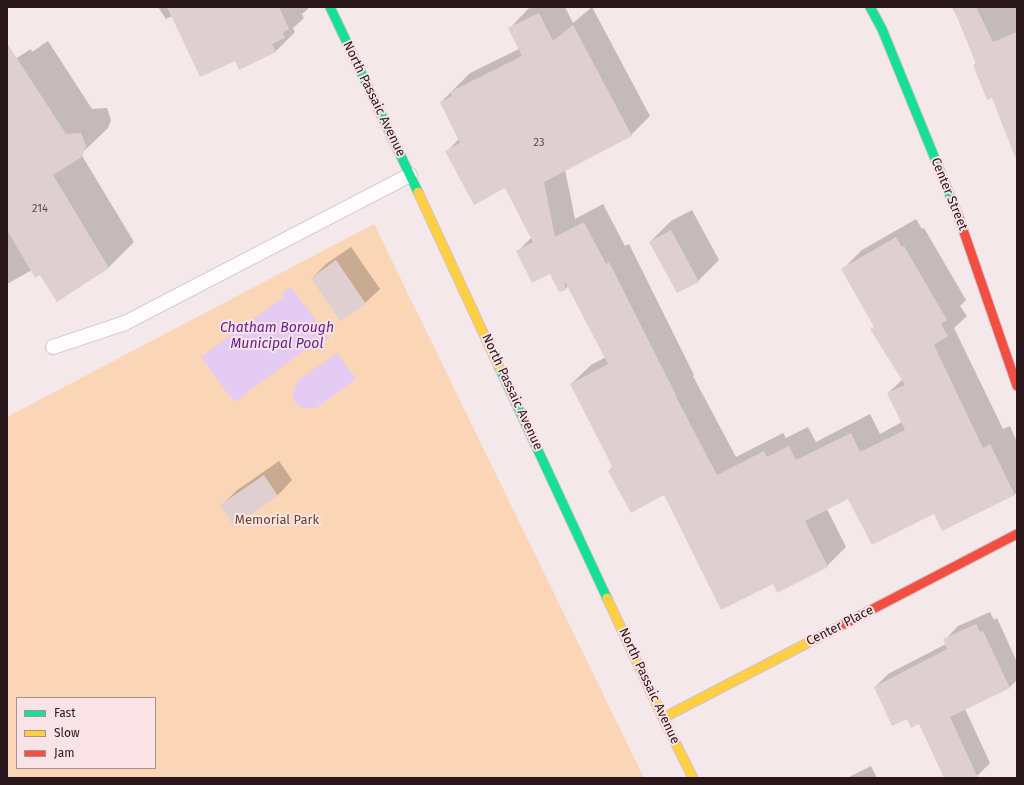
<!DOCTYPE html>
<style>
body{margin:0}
#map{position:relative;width:1024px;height:785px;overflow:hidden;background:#f5e8ea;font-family:"Fira Sans",sans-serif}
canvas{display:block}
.frame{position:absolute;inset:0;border:8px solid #2a171b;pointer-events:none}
.legend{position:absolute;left:16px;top:697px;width:140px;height:72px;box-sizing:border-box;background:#fae3e6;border:1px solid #a79195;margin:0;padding:5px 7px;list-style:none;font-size:12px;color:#2a171b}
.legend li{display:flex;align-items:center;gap:8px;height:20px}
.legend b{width:20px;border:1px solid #a79195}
</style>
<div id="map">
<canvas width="1024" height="785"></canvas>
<div class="frame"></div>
<ul class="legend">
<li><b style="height:5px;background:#16e098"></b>Fast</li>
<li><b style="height:5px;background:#ffcf43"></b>Slow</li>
<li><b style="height:5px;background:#f24e42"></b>Jam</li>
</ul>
</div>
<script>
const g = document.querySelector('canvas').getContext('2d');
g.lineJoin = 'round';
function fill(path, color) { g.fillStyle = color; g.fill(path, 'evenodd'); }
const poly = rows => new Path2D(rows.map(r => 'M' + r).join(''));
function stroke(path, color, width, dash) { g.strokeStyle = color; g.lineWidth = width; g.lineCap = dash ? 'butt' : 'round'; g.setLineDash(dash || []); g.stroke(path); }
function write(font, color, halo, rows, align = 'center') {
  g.font = font + ' "Fira Sans",sans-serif'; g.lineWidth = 4; g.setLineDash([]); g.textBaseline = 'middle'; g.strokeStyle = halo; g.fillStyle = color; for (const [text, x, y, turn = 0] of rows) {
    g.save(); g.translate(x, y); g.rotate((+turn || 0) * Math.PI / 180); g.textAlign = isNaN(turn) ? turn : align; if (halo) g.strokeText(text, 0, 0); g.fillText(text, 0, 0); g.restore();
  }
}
const green = poly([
 [374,224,644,778,7,778,7,417],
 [17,698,155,698,155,768,17,768]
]);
const water = poly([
 [291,287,329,338,320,345,317,341,234,402,201,357,284,297,282,294],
 [337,353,356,379,316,408,303,408,297,404,294,400,292,394,297,381]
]);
const shadow = poly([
 [158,7,307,7,308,9,302,14,304,18,293,28,295,32,276,51,239,69,235,60,172,16,166,19],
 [533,7,565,7,573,23,592,7,650,116,631,135,565,170,575,219,603,204,625,246,629,244,694,375,693,376,736,457,783,433,786,438,808,427,816,442,870,414,880,434,902,422,888,393,903,379,875,326,843,269,862,250,916,219,922,229,924,228,966,300,960,306,967,316,954,328,1003,429,1010,426,1017,442,1017,492,1014,495,934,512,849,498,827,509,846,547,827,566,773,583,665,493,609,471,613,466,571,384,591,365,606,357,568,286,566,289,550,272,517,252,532,237,506,187,447,151,459,139,441,102,470,73,519,49,509,29,528,9],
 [952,7,1017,7,1017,153,993,97,974,65,976,63,962,26],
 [48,41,92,109,107,108,111,120,108,128,81,154,134,242,109,267,57,301,40,273,32,270,7,284,7,64,31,49,32,52],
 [692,210,719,260,698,281,650,242,671,221],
 [351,247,380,289,365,303,312,278,326,264],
 [279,461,292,480,278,495,235,524,222,505,236,491],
 [990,612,994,620,997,618,1017,662,1017,680,1009,688,965,709,990,763,977,776,973,778,945,778,919,723,907,718,875,687,888,674,946,644,945,640,958,626],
 [871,766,877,778,847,778]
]);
const building = poly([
 [167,7,279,7,289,29,283,32,285,38,272,44,276,52,239,70,235,61,200,77],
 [953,7,976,7,993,42,1017,32,1017,156,1015,157,992,98,987,100,973,65,976,64],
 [539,13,553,41,573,25,632,136,544,182,555,237,584,222,606,264,609,262,676,395,675,395,717,475,764,451,767,457,789,446,796,460,851,433,860,452,905,430,887,393,905,385,870,329,874,327,841,269,896,237,902,247,904,246,947,320,941,324,948,336,934,345,983,448,990,444,1015,495,942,531,934,514,872,545,848,499,805,521,828,567,777,593,773,584,721,610,664,495,631,513,608,471,613,468,570,384,608,364,564,280,566,290,559,292,550,274,532,283,516,251,533,242,505,188,474,205,445,151,460,143,440,102,452,96,450,92,522,56,508,28],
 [7,43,66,134,81,133,86,146,83,155,80,158,53,175,109,268,57,302,40,275,35,278,7,230],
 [671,230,699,282,677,293,649,242],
 [336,260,366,304,340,321,311,278],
 [264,475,278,496,234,526,220,505],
 [976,624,980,632,983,631,1010,688,950,717,978,778,944,778,919,724,911,728,907,719,892,726,874,687,947,649,943,639]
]);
const lane = poly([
 [53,347,125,323,410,175]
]);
const fast = poly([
 [330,7,418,192],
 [870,7,882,29,958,215],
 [499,367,607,598]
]);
const slow = poly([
 [418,192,499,367],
 [607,598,663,718,693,778],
 [663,718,844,624]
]);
const jam = poly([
 [958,215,1017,386],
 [844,624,1017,534]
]);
const numberNames = [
 ["23",539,143],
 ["214",40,209]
];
const streetNames = [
 ["North Passaic Avenue",374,99,64],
 ["Center Street",949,194,68],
 ["North Passaic Avenue",512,392,65],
 ["Center Place",840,626,-27],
 ["North Passaic Avenue",649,686,65]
];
const parkNames = [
 ["Memorial Park",277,520]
];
const waterNames = [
 ["Chatham Borough",277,328],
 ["Municipal Pool",277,344]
];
fill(green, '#fad5b6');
fill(water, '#e3cbf4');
fill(shadow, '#0003');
fill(building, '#dfcfd1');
stroke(lane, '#d3c3c6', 16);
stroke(fast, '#d3c3c6', 11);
stroke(slow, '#d3c3c6', 11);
stroke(jam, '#d3c3c6', 11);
stroke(lane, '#fefcfc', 14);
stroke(fast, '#16e098', 9);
stroke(slow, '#ffcf43', 9);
stroke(jam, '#f24e42', 9);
write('11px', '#5b494c', null, numberNames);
write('13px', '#2a171b', '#fae3e6', streetNames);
write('13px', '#694824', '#fae3e6', parkNames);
write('italic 14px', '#632291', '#fae3e6', waterNames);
</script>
